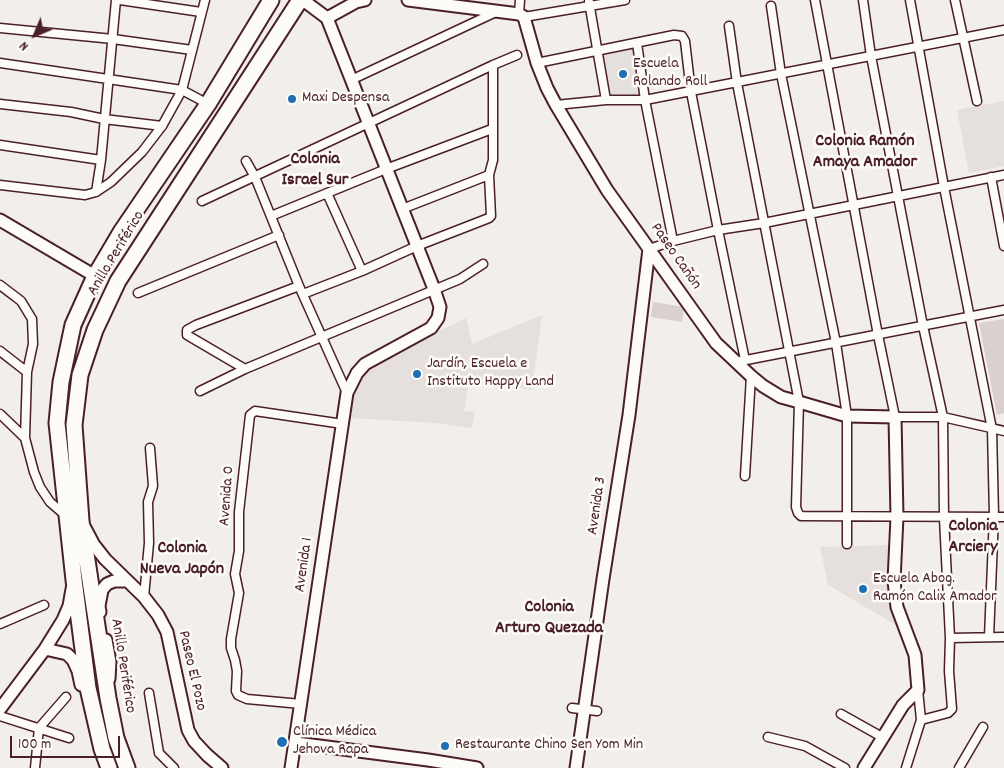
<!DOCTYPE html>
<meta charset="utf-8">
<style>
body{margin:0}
#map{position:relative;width:1004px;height:768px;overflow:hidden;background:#f2efeb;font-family:Dekko,sans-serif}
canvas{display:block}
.north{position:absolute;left:10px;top:10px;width:50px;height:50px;-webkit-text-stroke:4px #fdfcf7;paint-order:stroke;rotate:225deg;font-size:14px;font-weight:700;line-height:20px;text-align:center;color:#4a1f2b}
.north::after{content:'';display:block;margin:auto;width:18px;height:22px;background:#4a1f2b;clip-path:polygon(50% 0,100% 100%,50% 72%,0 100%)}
.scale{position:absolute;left:10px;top:736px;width:110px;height:22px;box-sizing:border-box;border:2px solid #4a1f2b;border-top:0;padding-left:6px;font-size:15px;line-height:18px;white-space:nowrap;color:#4a1f2b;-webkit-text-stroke:4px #fdfcf7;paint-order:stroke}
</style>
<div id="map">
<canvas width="1004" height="768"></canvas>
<div class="north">N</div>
<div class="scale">100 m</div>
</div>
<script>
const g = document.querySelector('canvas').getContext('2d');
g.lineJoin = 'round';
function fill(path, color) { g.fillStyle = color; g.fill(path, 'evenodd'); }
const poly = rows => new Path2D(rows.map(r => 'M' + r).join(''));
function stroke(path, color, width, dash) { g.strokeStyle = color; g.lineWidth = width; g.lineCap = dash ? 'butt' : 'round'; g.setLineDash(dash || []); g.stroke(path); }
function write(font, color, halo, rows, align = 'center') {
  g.font = font + ' Dekko,sans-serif'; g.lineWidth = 5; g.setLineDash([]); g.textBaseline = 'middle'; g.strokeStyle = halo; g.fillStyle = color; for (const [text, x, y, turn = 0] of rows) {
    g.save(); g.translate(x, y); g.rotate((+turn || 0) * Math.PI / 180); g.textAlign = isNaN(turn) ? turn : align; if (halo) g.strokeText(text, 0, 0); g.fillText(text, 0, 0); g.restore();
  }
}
const built = poly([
 [638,43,647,97,607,98,600,52],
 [1004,101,1004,166,969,173,957,110],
 [542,315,532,390,469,379,464,411,475,412,472,428,435,423,351,418,354,388,368,365,466,318,472,344],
 [890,545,891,593,896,625,828,585,820,547]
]);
const green = poly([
 [653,302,684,307,682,322,651,317],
 [1004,319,1004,413,997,415,979,323]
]);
const street = poly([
 [120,0,201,12],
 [815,0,878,335,895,417,943,417,1004,431],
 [863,0,871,56,923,326,943,417,944,518,950,638,949,671,952,709,948,713,921,720],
 [910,0,944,187,992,429,994,516,989,637],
 [955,0,977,101],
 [589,2,606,100],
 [771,6,781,74,836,343,847,416,847,544],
 [519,14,520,0],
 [524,17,625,0],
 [729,26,737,83,799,402,796,507,798,513,801,516,1004,517],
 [0,28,113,39,192,50],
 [637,43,645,100,673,241],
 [0,63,182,90,208,104],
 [537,63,674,35,682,36,685,41,691,92,718,230,745,360],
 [351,80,496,12],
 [0,104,71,112,104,119,162,126],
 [556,105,606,100,645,100,1004,30],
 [0,145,101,160],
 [246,161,255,177,299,286,347,393],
 [991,177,1004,246],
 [0,185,85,195,96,192,111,182,142,152,162,126,182,90,205,0],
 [96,192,101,160,116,0],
 [327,193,362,271],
 [202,201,493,65],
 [402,209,489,175],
 [271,216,386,169,492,129],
 [649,249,673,241,718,230,764,223,1004,175],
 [0,285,21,301,32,319,33,344,27,372,25,438,34,472,40,487,50,502,65,515],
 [299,286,196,325,187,330,187,335,245,369,460,279,483,264],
 [138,293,279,235],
 [303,294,362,271,417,246,489,218,491,216,489,175,493,160,493,65,517,55],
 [0,351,27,372],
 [741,361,1004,310],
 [200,391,245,369],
 [0,414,25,438],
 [745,476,751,376],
 [144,597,149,543,148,502,153,486,150,448],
 [0,624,44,605],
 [950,638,1004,637],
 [149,693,159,753,174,768],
 [301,704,247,699,238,695,236,691,237,671,235,660,231,648,231,639,239,593,235,574,239,551,239,512,250,415,255,411,343,424],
 [572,708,597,711],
 [841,714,882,737],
 [0,716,69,738],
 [768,737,805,746,845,768],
 [35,768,39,728,66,697],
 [906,768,921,720,918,690],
 [959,768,983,727]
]);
const secondary = poly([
 [303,0,327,18],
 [408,0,519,14,524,17,537,63,547,88,556,105,607,190,716,343,751,376,763,386,781,397,799,402,847,416,895,417,897,517,894,581,897,607,915,655,918,690,903,705,864,768],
 [327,18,356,2,365,0],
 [0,220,95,276],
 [85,528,94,545,105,559,144,597,158,615,167,632,188,730,194,741,207,755,222,768],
 [100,612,99,606,102,590,107,584,114,581,127,581],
 [106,640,110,662,109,679],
 [45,649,67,654,73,660,78,671,81,685],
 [0,709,45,649,63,620,69,606,72,589],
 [296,743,428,760,477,768],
 [291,768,347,393,357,373,365,364,431,328,438,318,440,307,434,289,327,18],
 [576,768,603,579,629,415,649,249]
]);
const highway = poly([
 [109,768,102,749,88,688,74,580,57,423,61,382,73,325,95,276,121,232,208,104,271,0],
 [127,768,116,738,108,698,81,521,74,425,80,375,95,330,118,281,300,0]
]);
const markers = [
 [623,74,5,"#1f6fb2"],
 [292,99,5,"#1f6fb2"],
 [417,374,5,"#1f6fb2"],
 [863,589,5,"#1f6fb2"],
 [282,742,6,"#1f6fb2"],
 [445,746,5,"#1f6fb2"]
];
const poiNames = [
 ["Escuela",633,65],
 ["Rolando Roll",633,83],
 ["Maxi Despensa",302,99],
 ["Jardín, Escuela e",427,365],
 ["Instituto Happy Land",427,383],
 ["Escuela Abog.",873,580],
 ["Ramón Calix Amador",873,598],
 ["Clínica Médica",293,733],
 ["Jehova Rapa",293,751],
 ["Restaurante Chino Sen Yom Min",455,746]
];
const streetNames = [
 ["Anillo Periférico",117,254,-59],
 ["Paseo Cañón",675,257,55],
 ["Avenida 0",228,496,-86],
 ["Avenida 3",598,506,-82],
 ["Avenida 1",305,565,-82],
 ["Anillo Periférico",122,666,81],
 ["Paseo El Pozo",191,671,77]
];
const neighbourhoodNames = [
 ["Colonia Ramón",865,143],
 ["Amaya Amador",865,164],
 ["Colonia",315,161],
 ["Israel Sur",315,182],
 ["Colonia",973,528],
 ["Arciery",973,549],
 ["Colonia",182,550],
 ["Nueva Japón",182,571],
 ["Colonia",549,609],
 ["Arturo Quezada",549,630]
];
fill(built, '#e5dfdd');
fill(green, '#d9d0cf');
stroke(street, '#4a1f2b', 11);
stroke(secondary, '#4a1f2b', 15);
stroke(highway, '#4a1f2b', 19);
stroke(street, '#fdfcf7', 8);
stroke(secondary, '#fdfcf7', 11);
stroke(highway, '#fdfcf7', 15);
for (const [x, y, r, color] of markers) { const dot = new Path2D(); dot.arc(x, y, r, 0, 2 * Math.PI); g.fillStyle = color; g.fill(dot); stroke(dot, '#fdfcf7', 2); }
write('16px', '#4a1f2b', '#fdfcf7', poiNames, 'left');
write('16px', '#4a1f2b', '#fdfcf7', streetNames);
write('bold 18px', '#4a1f2b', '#fdfcf7', neighbourhoodNames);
</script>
